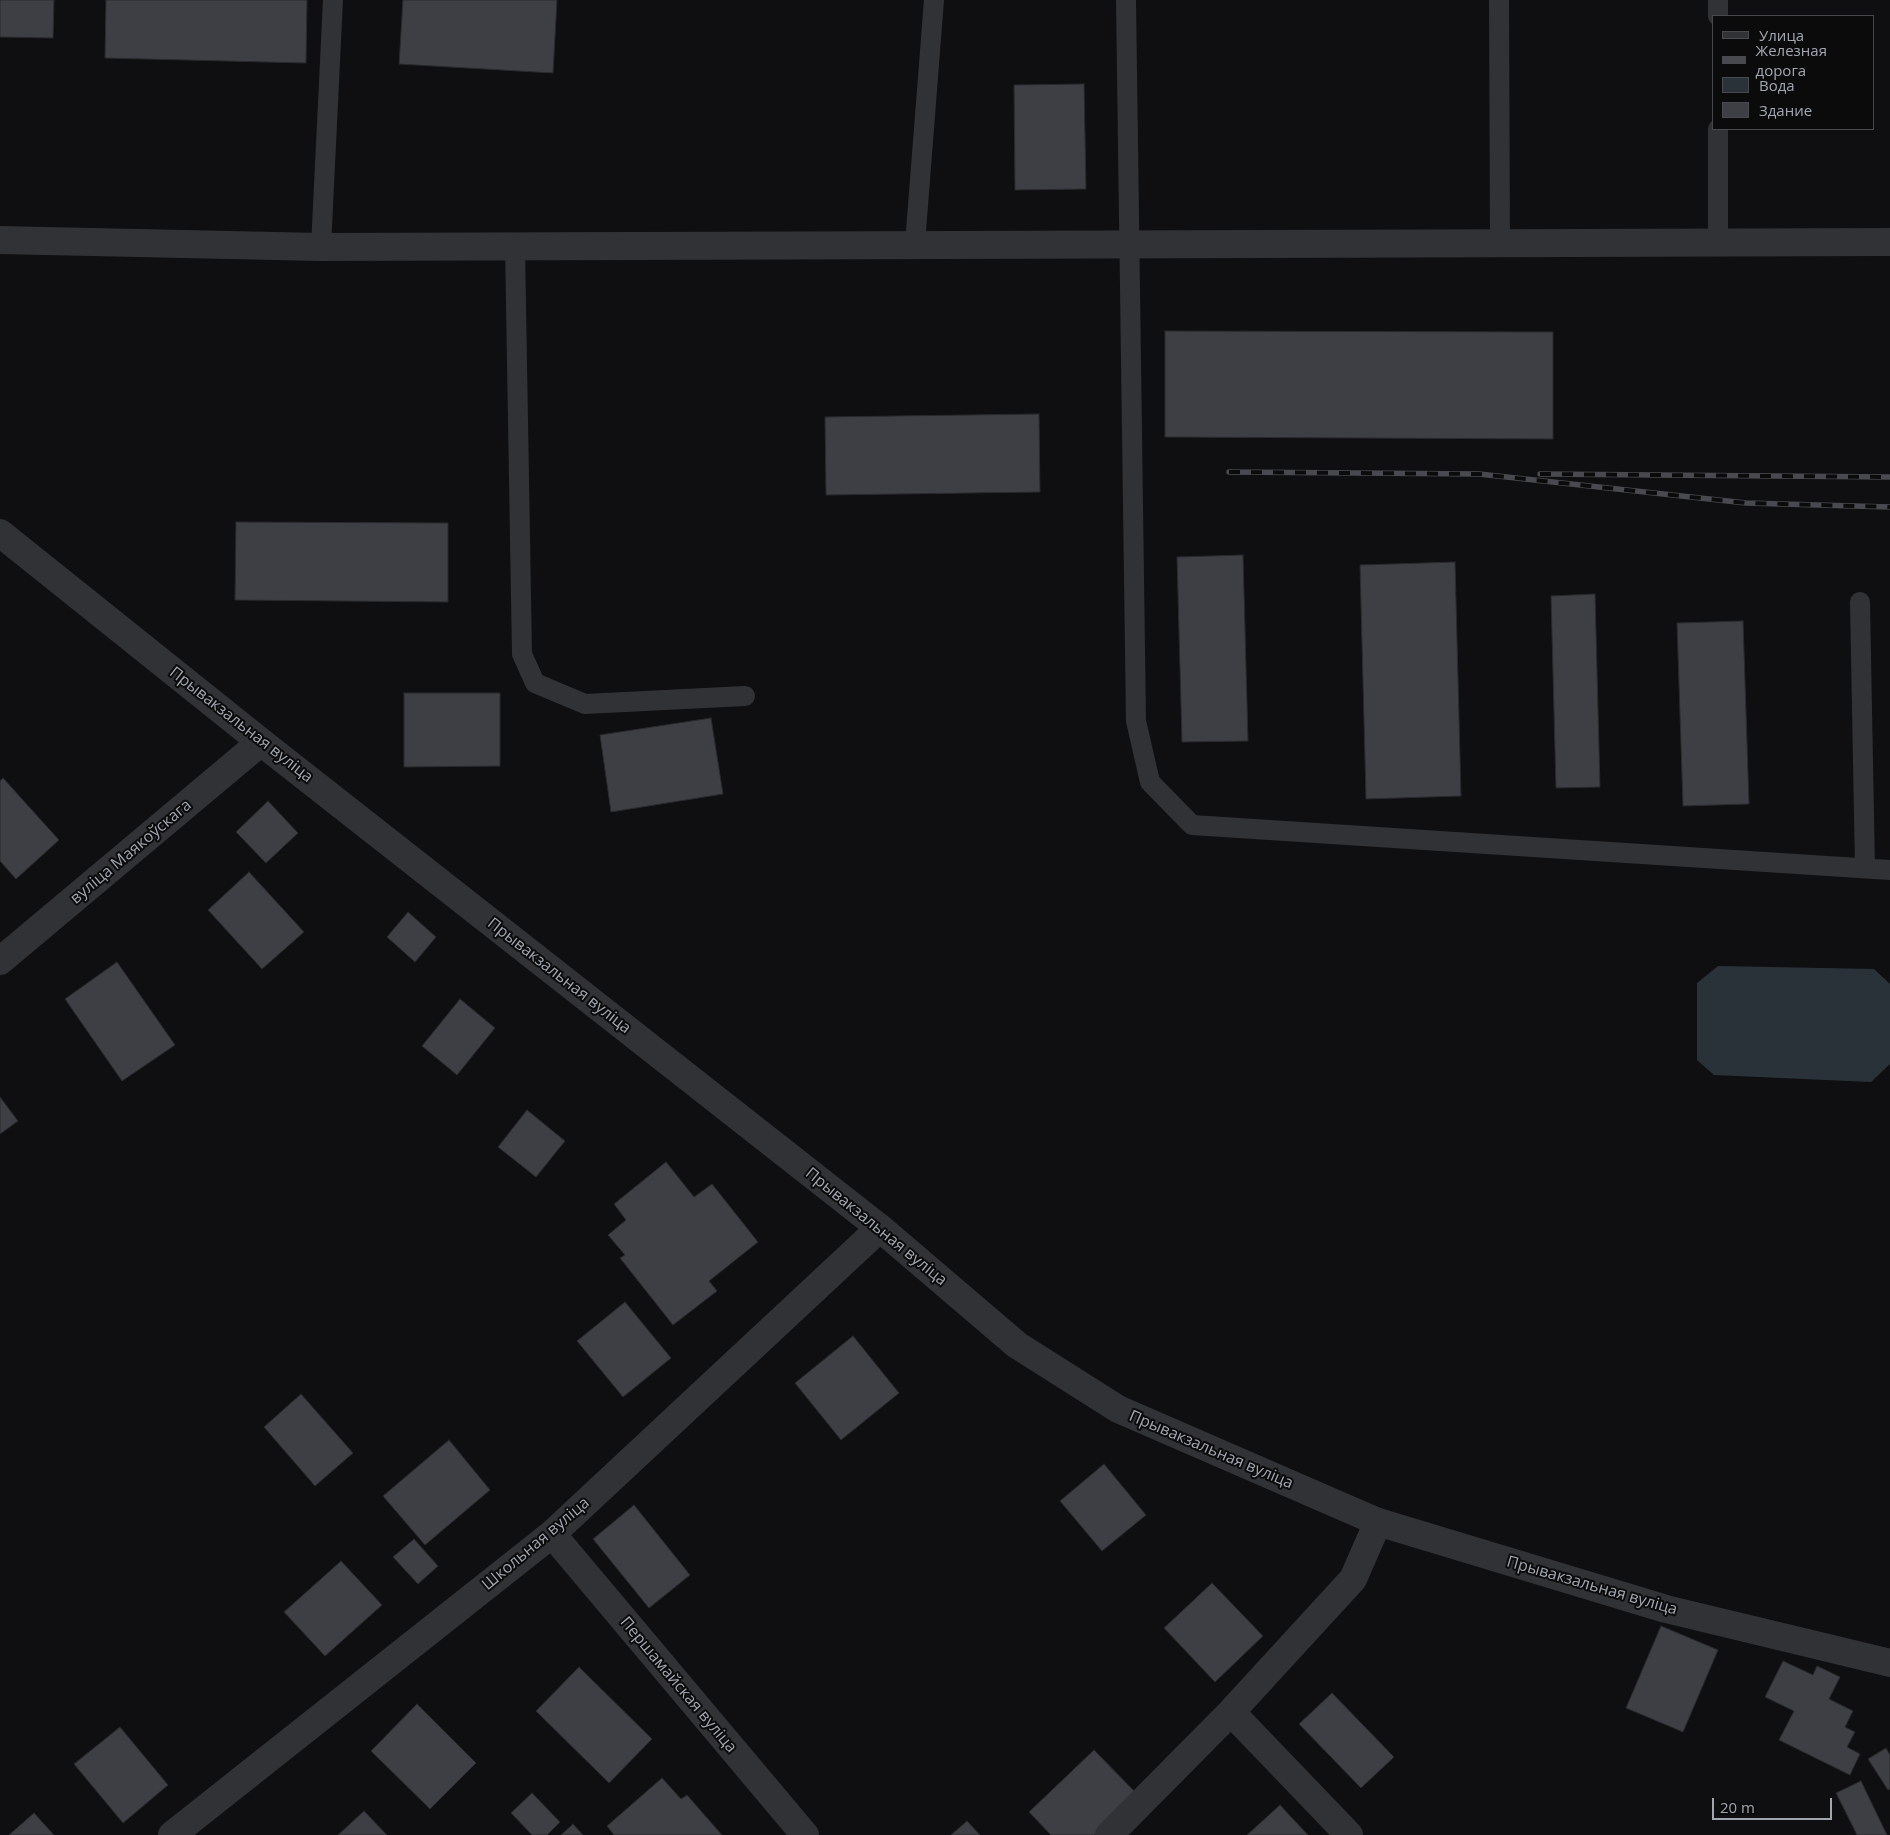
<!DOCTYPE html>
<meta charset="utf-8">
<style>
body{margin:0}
#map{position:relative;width:1890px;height:1835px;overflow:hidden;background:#0f0f11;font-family:"Open Sans",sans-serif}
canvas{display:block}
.legend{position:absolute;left:1712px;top:15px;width:162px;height:115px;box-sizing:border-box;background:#0b0b0c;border:1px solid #47494e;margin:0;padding:6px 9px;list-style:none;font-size:15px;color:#a1a6b1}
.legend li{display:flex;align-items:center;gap:10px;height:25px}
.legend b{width:25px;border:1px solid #47494e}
.scale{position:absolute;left:1712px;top:1798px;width:120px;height:22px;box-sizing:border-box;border:2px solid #a1a6b1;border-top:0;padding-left:6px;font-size:15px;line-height:18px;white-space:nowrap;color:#a1a6b1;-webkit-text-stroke:4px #0b0b0c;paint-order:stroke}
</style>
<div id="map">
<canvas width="1890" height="1835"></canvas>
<ul class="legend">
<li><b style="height:6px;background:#313236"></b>Улица</li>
<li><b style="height:6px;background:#484a4f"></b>Железная дорога</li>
<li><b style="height:14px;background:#2a3239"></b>Вода</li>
<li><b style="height:14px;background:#3e3f44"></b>Здание</li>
</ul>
<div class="scale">20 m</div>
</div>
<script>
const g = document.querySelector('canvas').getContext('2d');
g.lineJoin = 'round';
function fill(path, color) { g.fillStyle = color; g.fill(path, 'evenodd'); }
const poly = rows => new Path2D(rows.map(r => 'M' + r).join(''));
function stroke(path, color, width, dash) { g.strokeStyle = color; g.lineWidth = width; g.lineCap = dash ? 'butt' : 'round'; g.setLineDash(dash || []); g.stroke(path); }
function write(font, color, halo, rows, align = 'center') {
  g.font = font + ' "Open Sans",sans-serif'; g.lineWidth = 4; g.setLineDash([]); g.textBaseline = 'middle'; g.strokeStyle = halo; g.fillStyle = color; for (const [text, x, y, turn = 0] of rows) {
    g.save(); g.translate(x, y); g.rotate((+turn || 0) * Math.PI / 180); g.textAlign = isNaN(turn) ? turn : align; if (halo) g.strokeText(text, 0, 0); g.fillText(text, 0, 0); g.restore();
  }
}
const water = poly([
 [1718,966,1874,969,1890,984,1890,1064,1871,1082,1714,1075,1697,1060,1697,983]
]);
const building = poly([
 [0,0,54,0,53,38,0,37,0,0],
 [106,0,307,0,306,63,105,58,106,0],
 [403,0,557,0,553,73,399,64,403,0],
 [1084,84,1086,189,1015,190,1014,85,1084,84],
 [1165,331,1553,332,1553,439,1165,437,1165,331],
 [1039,414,1040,492,826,495,825,417,1039,414],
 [236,522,448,523,448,602,235,600,236,522],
 [1243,555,1248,741,1182,742,1177,557,1243,555],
 [1455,562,1461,796,1366,799,1360,565,1455,562],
 [1595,594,1600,787,1556,788,1551,596,1595,594],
 [1743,621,1749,804,1683,806,1677,623,1743,621],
 [404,693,500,693,500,766,404,767,404,693],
 [711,718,723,794,611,812,600,735,711,718],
 [3,778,59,840,16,879,0,861,0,781,3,778],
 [268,801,298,833,266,863,236,832,268,801],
 [249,872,304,932,262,969,208,910,249,872],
 [408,912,436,937,415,962,387,937,408,912],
 [117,962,175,1045,122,1081,65,999,117,962],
 [460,999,495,1028,457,1075,422,1046,460,999],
 [0,1097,18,1121,0,1134,0,1097],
 [527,1110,565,1141,536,1177,498,1147,527,1110],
 [666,1162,694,1197,712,1184,758,1242,709,1281,717,1291,673,1325,620,1258,625,1255,608,1235,626,1220,614,1204,666,1162],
 [625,1302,671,1358,623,1397,577,1341,625,1302],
 [853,1336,899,1393,841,1440,795,1383,853,1336],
 [301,1394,353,1453,315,1486,264,1427,301,1394],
 [449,1440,490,1490,425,1545,383,1496,449,1440],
 [1104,1464,1146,1515,1102,1551,1060,1501,1104,1464],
 [634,1505,690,1575,649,1608,593,1539,634,1505],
 [414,1539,438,1566,418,1584,393,1557,414,1539],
 [341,1561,382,1605,325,1656,284,1612,341,1561],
 [1212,1583,1263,1636,1215,1682,1164,1628,1212,1583],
 [1661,1626,1718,1650,1683,1732,1626,1708,1661,1626],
 [1783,1661,1813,1675,1817,1666,1840,1677,1829,1699,1853,1711,1845,1727,1855,1732,1847,1747,1860,1754,1850,1775,1779,1740,1794,1711,1765,1697,1783,1661],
 [579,1667,652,1739,609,1783,536,1711,579,1667],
 [1332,1693,1394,1757,1361,1788,1299,1724,1332,1693],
 [417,1704,476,1763,430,1809,371,1751,417,1704],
 [120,1727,168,1785,123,1823,74,1764,120,1727],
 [1886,1748,1890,1755,1890,1789,1888,1790,1868,1759,1886,1748],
 [1094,1750,1137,1794,1094,1835,1051,1835,1029,1812,1094,1750],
 [662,1778,681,1799,687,1795,722,1835,614,1835,607,1826,662,1778],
 [1861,1781,1887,1835,1857,1835,1836,1793,1861,1781],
 [532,1793,560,1822,547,1835,532,1835,511,1813,532,1793],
 [1280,1805,1308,1835,1247,1835,1280,1805],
 [364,1811,387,1835,338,1835,364,1811],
 [34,1813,54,1835,9,1835,34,1813],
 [967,1821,980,1835,951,1835,967,1821],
 [573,1824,583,1835,561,1835,573,1824]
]);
const service = poly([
 [1126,0,1136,721,1150,782,1192,825,1890,870],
 [1499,0,1500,243],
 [1718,16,1718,0],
 [1718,243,1718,129],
 [915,244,934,0],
 [515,246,522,654,535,683,585,704,745,696],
 [321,247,333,0],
 [1860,602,1865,868]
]);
const minor = poly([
 [0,240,321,247,1890,242],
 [0,961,261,742],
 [552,1534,805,1835],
 [1231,1712,1349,1835],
 [172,1835,552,1534,880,1228],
 [1109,1835,1231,1712,1353,1579,1378,1522]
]);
const tertiary = poly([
 [0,533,261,742,880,1228,1017,1345,1118,1409,1378,1522,1666,1609,1890,1663]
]);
const rail = poly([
 [1229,472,1479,474,1746,503,1890,507],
 [1540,474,1890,477]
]);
const streetNames = [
 ["Прывакзальная вуліца",241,725,38],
 ["вуліца Маякоўскага",131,852,-40],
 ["Прывакзальная вуліца",559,976,38],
 ["Прывакзальная вуліца",876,1227,39],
 ["Прывакзальная вуліца",1211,1450,23],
 ["Школьная вуліца",536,1544,-40],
 ["Прывакзальная вуліца",1592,1586,16],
 ["Першамайская вуліца",678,1685,50]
];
fill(water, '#2a3239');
fill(building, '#3e3f44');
stroke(building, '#292a2d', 1);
stroke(service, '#313236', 20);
stroke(minor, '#313236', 28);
stroke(tertiary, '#313236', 28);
stroke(rail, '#484a4f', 5.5);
stroke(rail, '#0b0b0c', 4, [11]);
write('16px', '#a1a6b1', '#0b0b0c', streetNames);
</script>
